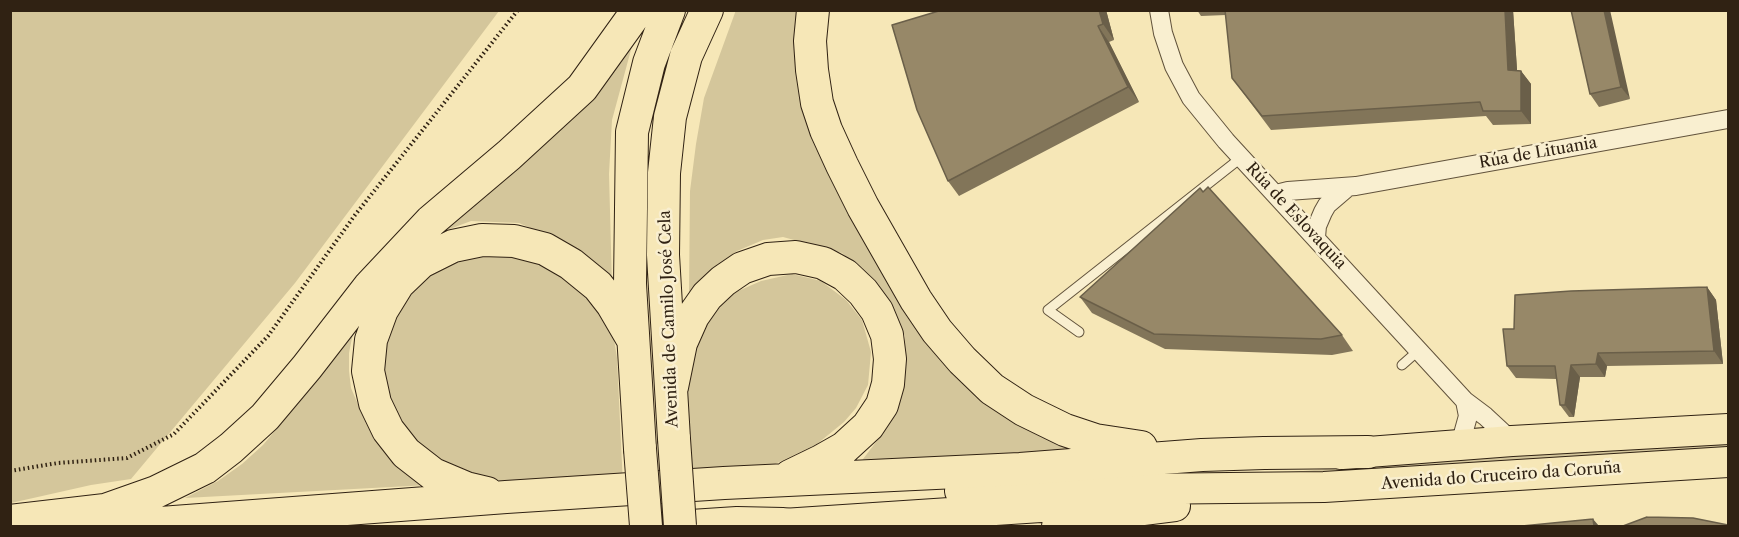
<!DOCTYPE html>
<meta charset="utf-8">
<style>
body{margin:0}
#map{position:relative;width:1739px;height:537px;overflow:hidden;background:#f6e7b7;font-family:"Libre Caslon Text",serif}
canvas{display:block}
.frame{position:absolute;inset:0;border:12px solid #302213;pointer-events:none}
</style>
<div id="map">
<canvas width="1739" height="537"></canvas>
<div class="frame"></div>
</div>
<script>
const g = document.querySelector('canvas').getContext('2d');
g.lineJoin = 'round';
function fill(path, color) { g.fillStyle = color; g.fill(path, 'evenodd'); }
const poly = rows => new Path2D(rows.map(r => 'M' + r).join(''));
function stroke(path, color, width, dash) { g.strokeStyle = color; g.lineWidth = width; g.lineCap = dash ? 'butt' : 'round'; g.setLineDash(dash || []); g.stroke(path); }
function write(font, color, halo, rows, align = 'center') {
  g.font = font + ' "Libre Caslon Text",serif'; g.lineWidth = 5; g.setLineDash([]); g.textBaseline = 'middle'; g.strokeStyle = halo; g.fillStyle = color; for (const [text, x, y, turn = 0] of rows) {
    g.save(); g.translate(x, y); g.rotate((+turn || 0) * Math.PI / 180); g.textAlign = isNaN(turn) ? turn : align; if (halo) g.strokeText(text, 0, 0); g.fillText(text, 0, 0); g.restore();
  }
}
const green = poly([
 [736,10,802,11,798,61,916,318,1092,452,860,463,886,429,903,389,905,336,884,293,842,253,783,237,763,240,737,251,714,268,689,293,690,191,696,144,704,98],
 [10,11,499,11,295,283,131,479,91,485,11,503],
 [635,35,612,120,609,174,612,285,605,274,576,248,519,223,471,221,439,233],
 [492,249,562,270,598,302,613,333,617,358,623,485,523,490,439,467,400,436,379,377,396,300,421,268],
 [792,274,821,281,846,300,862,320,871,352,868,385,856,408,844,422,817,444,775,464,756,469,691,474,686,421,689,375,697,333,715,311,736,292,761,281],
 [354,328,349,353,349,371,351,388,360,409,369,426,429,485,185,498,218,481,242,464,263,445,300,401],
 [1728,442,1728,449,1381,470,1292,472,1381,464]
]);
const path = poly([
 [10,471,58,463,127,458,174,434,268,336,355,215,518,10]
]);
const service = poly([
 [1079,332,1048,310,1242,157],
 [1402,365,1419,350]
]);
const minor = poly([
 [1159,10,1163,33,1174,66,1191,98,1226,141,1465,401,1485,416,1512,441],
 [1276,194,1288,191,1356,186,1728,119],
 [1316,237,1317,226,1323,212,1327,205,1348,187],
 [1460,445,1468,416,1465,401]
]);
const primary = poly([
 [1342,454,1512,441,1728,429],
 [1041,490,1324,487,1728,462],
 [960,491,1062,481],
 [783,524,1071,505],
 [1057,526,1095,516,1175,506]
]);
const trunk = poly([
 [813,10,810,41,812,70,817,103,826,130,842,165,863,207,916,300,937,331,962,360,992,389,1024,410,1065,430,1095,440,1141,447],
 [672,387,681,343,693,316,707,296,723,281,742,268,768,259,796,257,823,263,845,275,863,292,877,311,887,335,890,359,888,384,882,405,868,426,844,448,821,461,790,476],
 [674,439,663,255,664,173,670,117,686,56,707,10],
 [640,449,630,284,632,132,649,63,669,10],
 [487,493,466,488,433,474,406,453,388,430,375,403,368,371,371,340,382,310,398,284,421,262,453,246,482,240,514,241,545,249,571,264,598,286,612,304,633,340],
 [10,521,105,510,156,492,205,468,231,448,265,417,307,367,369,287,431,221,509,155,582,88,638,10],
 [121,526,506,497,724,483,1020,469,1202,455,1264,453,1368,452],
 [691,526,737,523,783,524,798,526]
]);
const trunkBridge = poly([
 [674,439,680,526],
 [640,449,646,526]
]);
const wall = poly([
 [942,10,1106,10,1114,40,1109,42,1139,102,959,196,948,181],
 [1197,10,1513,10,1517,70,1521,71,1531,84,1531,124,1493,125,1486,116,1271,130,1232,78,1226,15,1201,16],
 [1571,10,1630,99,1599,107,1590,94],
 [1707,287,1716,300,1723,364,1607,366,1605,377,1580,377,1574,417,1569,417,1560,405,1557,379,1516,378,1507,366,1514,329],
 [1080,297,1342,335,1353,351,1332,355,1165,349,1092,313]
]);
const shadedWall = poly([
 [1099,10,1106,10,1114,40,1103,24],
 [1505,10,1513,10,1518,84,1508,70],
 [1604,10,1610,10,1630,99,1621,87],
 [1098,26,1109,42,1139,102,1128,87],
 [1521,71,1531,84,1531,124,1521,111],
 [1707,287,1716,300,1723,364,1714,351],
 [1598,353,1607,366,1605,377,1596,364],
 [1571,365,1580,377,1574,417,1565,405],
 [1593,519,1599,526,1594,526]
]);
const building = poly([
 [942,10,1099,10,1103,24,1098,26,1128,87,948,181,917,110,892,25,942,10],
 [1225,10,1505,10,1508,70,1521,71,1521,111,1483,111,1480,102,1262,116,1232,78,1225,10],
 [1571,10,1604,10,1621,87,1590,94,1571,10],
 [1208,187,1342,335,1321,339,1154,334,1080,297,1200,188,1203,192,1208,187],
 [1707,287,1714,351,1598,353,1596,364,1571,365,1565,405,1560,405,1555,366,1507,366,1503,329,1514,329,1515,295,1571,291,1707,287],
 [1647,517,1693,518,1728,525,1728,526,1623,526,1647,517],
 [1593,519,1594,526,1522,526,1593,519]
]);
const streetNames = [
 ["Rúa de Lituania",1538,153,-10],
 ["Rúa de Eslovaquia",1296,216,47],
 ["Avenida de Camilo José Cela",669,319,-92],
 ["Avenida do Cruceiro da Coruña",1501,476,-4]
];
fill(green, '#d4c69b');
stroke(service, '#62533c', 11);
stroke(minor, '#62533c', 20);
stroke(primary, '#302213', 32);
stroke(trunk, '#302213', 34);
stroke(path, '#302213', 4, [1.5, 3]);
stroke(service, '#f9efd0', 9);
stroke(minor, '#f9efd0', 18);
stroke(primary, '#f6e7b7', 30);
stroke(trunk, '#f6e7b7', 32);
stroke(trunkBridge, '#302213', 34, []);
stroke(trunkBridge, '#f6e7b7', 32);
fill(wall, '#827559');
fill(shadedWall, '#6a5f49');
fill(building, '#978868');
stroke(building, '#6a5f49', 1.5);
write('16px', '#302213', '#f9efd0', streetNames);
</script>
